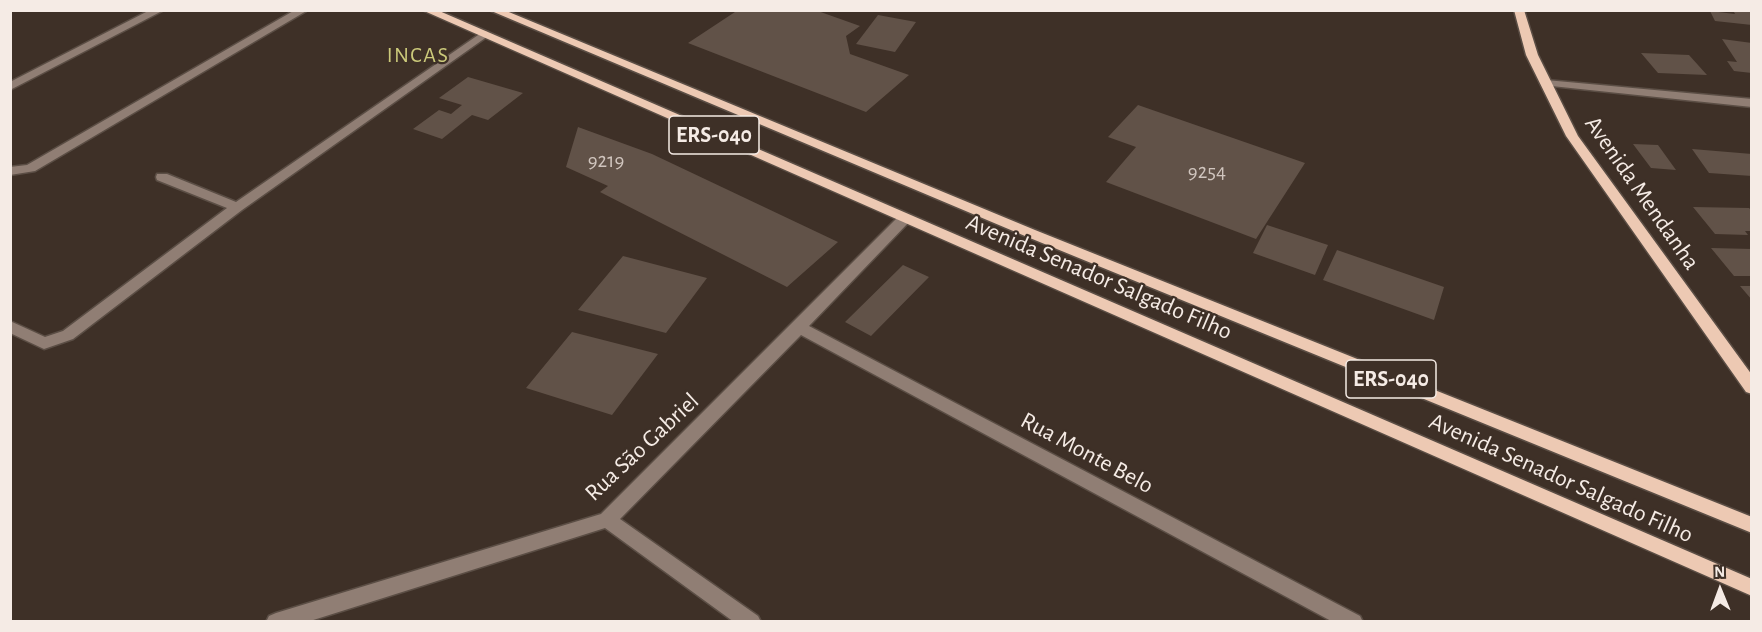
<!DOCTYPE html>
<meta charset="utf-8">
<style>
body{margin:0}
#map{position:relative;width:1762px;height:632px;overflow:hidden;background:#3e3027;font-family:"Alegreya Sans",sans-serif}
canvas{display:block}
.frame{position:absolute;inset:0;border:12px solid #f5ebe5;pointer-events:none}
.north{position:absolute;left:1690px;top:560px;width:60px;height:60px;-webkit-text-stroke:4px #3e3027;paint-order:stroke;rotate:359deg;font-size:16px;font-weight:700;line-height:24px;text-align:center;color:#f5ebe5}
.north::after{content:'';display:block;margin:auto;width:21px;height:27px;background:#f5ebe5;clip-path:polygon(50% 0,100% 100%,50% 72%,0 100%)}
</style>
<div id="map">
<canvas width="1762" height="632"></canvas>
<div class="frame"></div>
<div class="north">N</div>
</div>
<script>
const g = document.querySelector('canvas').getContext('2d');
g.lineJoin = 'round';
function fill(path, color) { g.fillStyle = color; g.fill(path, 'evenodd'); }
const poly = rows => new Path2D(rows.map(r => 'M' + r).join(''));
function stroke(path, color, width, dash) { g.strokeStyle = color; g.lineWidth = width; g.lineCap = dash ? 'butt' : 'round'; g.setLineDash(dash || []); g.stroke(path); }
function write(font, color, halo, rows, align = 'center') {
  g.font = font + ' "Alegreya Sans",sans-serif'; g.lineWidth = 4.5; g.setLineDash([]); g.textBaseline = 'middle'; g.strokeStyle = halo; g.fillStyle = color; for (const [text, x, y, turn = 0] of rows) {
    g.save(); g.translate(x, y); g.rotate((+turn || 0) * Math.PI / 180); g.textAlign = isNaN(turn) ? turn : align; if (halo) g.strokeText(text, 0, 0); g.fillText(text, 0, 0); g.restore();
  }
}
const building = poly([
 [738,10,815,10,860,26,846,36,850,54,909,75,866,112,688,43],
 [1733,10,1752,10,1752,25,1715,21,1710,11,1735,14],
 [878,15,916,22,895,52,856,44],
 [1722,39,1752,43,1752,73,1734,71,1727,61,1737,62],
 [1641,53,1689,55,1707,75,1658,73],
 [468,77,523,93,488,120,472,115,442,139,413,129,439,110,451,114,462,105,439,98],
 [1138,105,1305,163,1256,239,1106,182,1136,147,1108,137],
 [578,127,652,154,838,242,787,287,600,192,608,186,566,167],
 [1633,144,1658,145,1676,170,1651,168],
 [1692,149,1752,154,1752,176,1709,173],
 [1693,207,1749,208,1752,211,1752,231,1745,231,1748,235,1715,234],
 [1267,225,1328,245,1315,275,1253,253],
 [1711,248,1752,249,1752,276,1734,276],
 [1337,250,1444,287,1434,320,1323,280],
 [623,256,707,278,666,333,578,310],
 [903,265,929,277,871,336,845,322],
 [1740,286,1752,286,1752,300],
 [572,332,658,354,612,415,526,388]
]);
const minor = poly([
 [150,10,164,10,10,90,10,82,150,10],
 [295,10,308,10,35,171,10,175,10,167,27,165,295,10],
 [484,31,488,32,488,36,242,210,73,339,44,349,10,333,10,321,45,337,63,331,227,208,157,180,156,177,157,174,167,174,236,202,484,31],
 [1546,80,1752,99,1752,107,1542,85,1540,83,1546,80],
 [904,215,911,219,909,222,809,326,1360,616,1363,622,1333,622,801,335,620,519,758,616,761,622,734,622,605,528,307,622,266,622,269,616,276,613,601,514,899,216,904,215]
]);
const major = poly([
 [422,10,437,10,1752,579,1752,596,422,10],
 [489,10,504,10,1035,230,1752,517,1752,533,1025,236,489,10],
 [1514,10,1524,10,1538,55,1578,136,1752,375,1752,394,1746,392,1566,136,1526,55,1514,10]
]);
const numberNames = [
 ["9219",606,161],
 ["9254",1207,172]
];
const farNeighbourhoodnames = [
 ["INCAS",418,55]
];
const shields = [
 [714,135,90],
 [1391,379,90]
];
const shieldNames = [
 ["ERS-040",714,135],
 ["ERS-040",1391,379]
];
const streetNames = [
 ["Avenida Mendanha",1642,193,55],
 ["Avenida Senador Salgado Filho",1099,277,23],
 ["Rua São Gabriel",642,447,-43],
 ["Rua Monte Belo",1087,453,28],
 ["Avenida Senador Salgado Filho",1561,478,24]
];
fill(building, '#615248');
stroke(minor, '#5b4e45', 3);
stroke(major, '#5b4e45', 3);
fill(minor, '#907e74');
fill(major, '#edc9b3');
write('21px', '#d0c5be', null, numberNames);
g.letterSpacing = '1.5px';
write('22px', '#ccca7b', '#3e3027', farNeighbourhoodnames);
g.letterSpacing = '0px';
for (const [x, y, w] of shields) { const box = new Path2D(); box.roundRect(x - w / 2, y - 19, w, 38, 4.5); g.fillStyle = '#3e3027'; g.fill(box); stroke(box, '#f5ebe5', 1.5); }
write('bold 22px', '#f5ebe5', null, shieldNames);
write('24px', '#f5ebe5', '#3e3027', streetNames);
</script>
